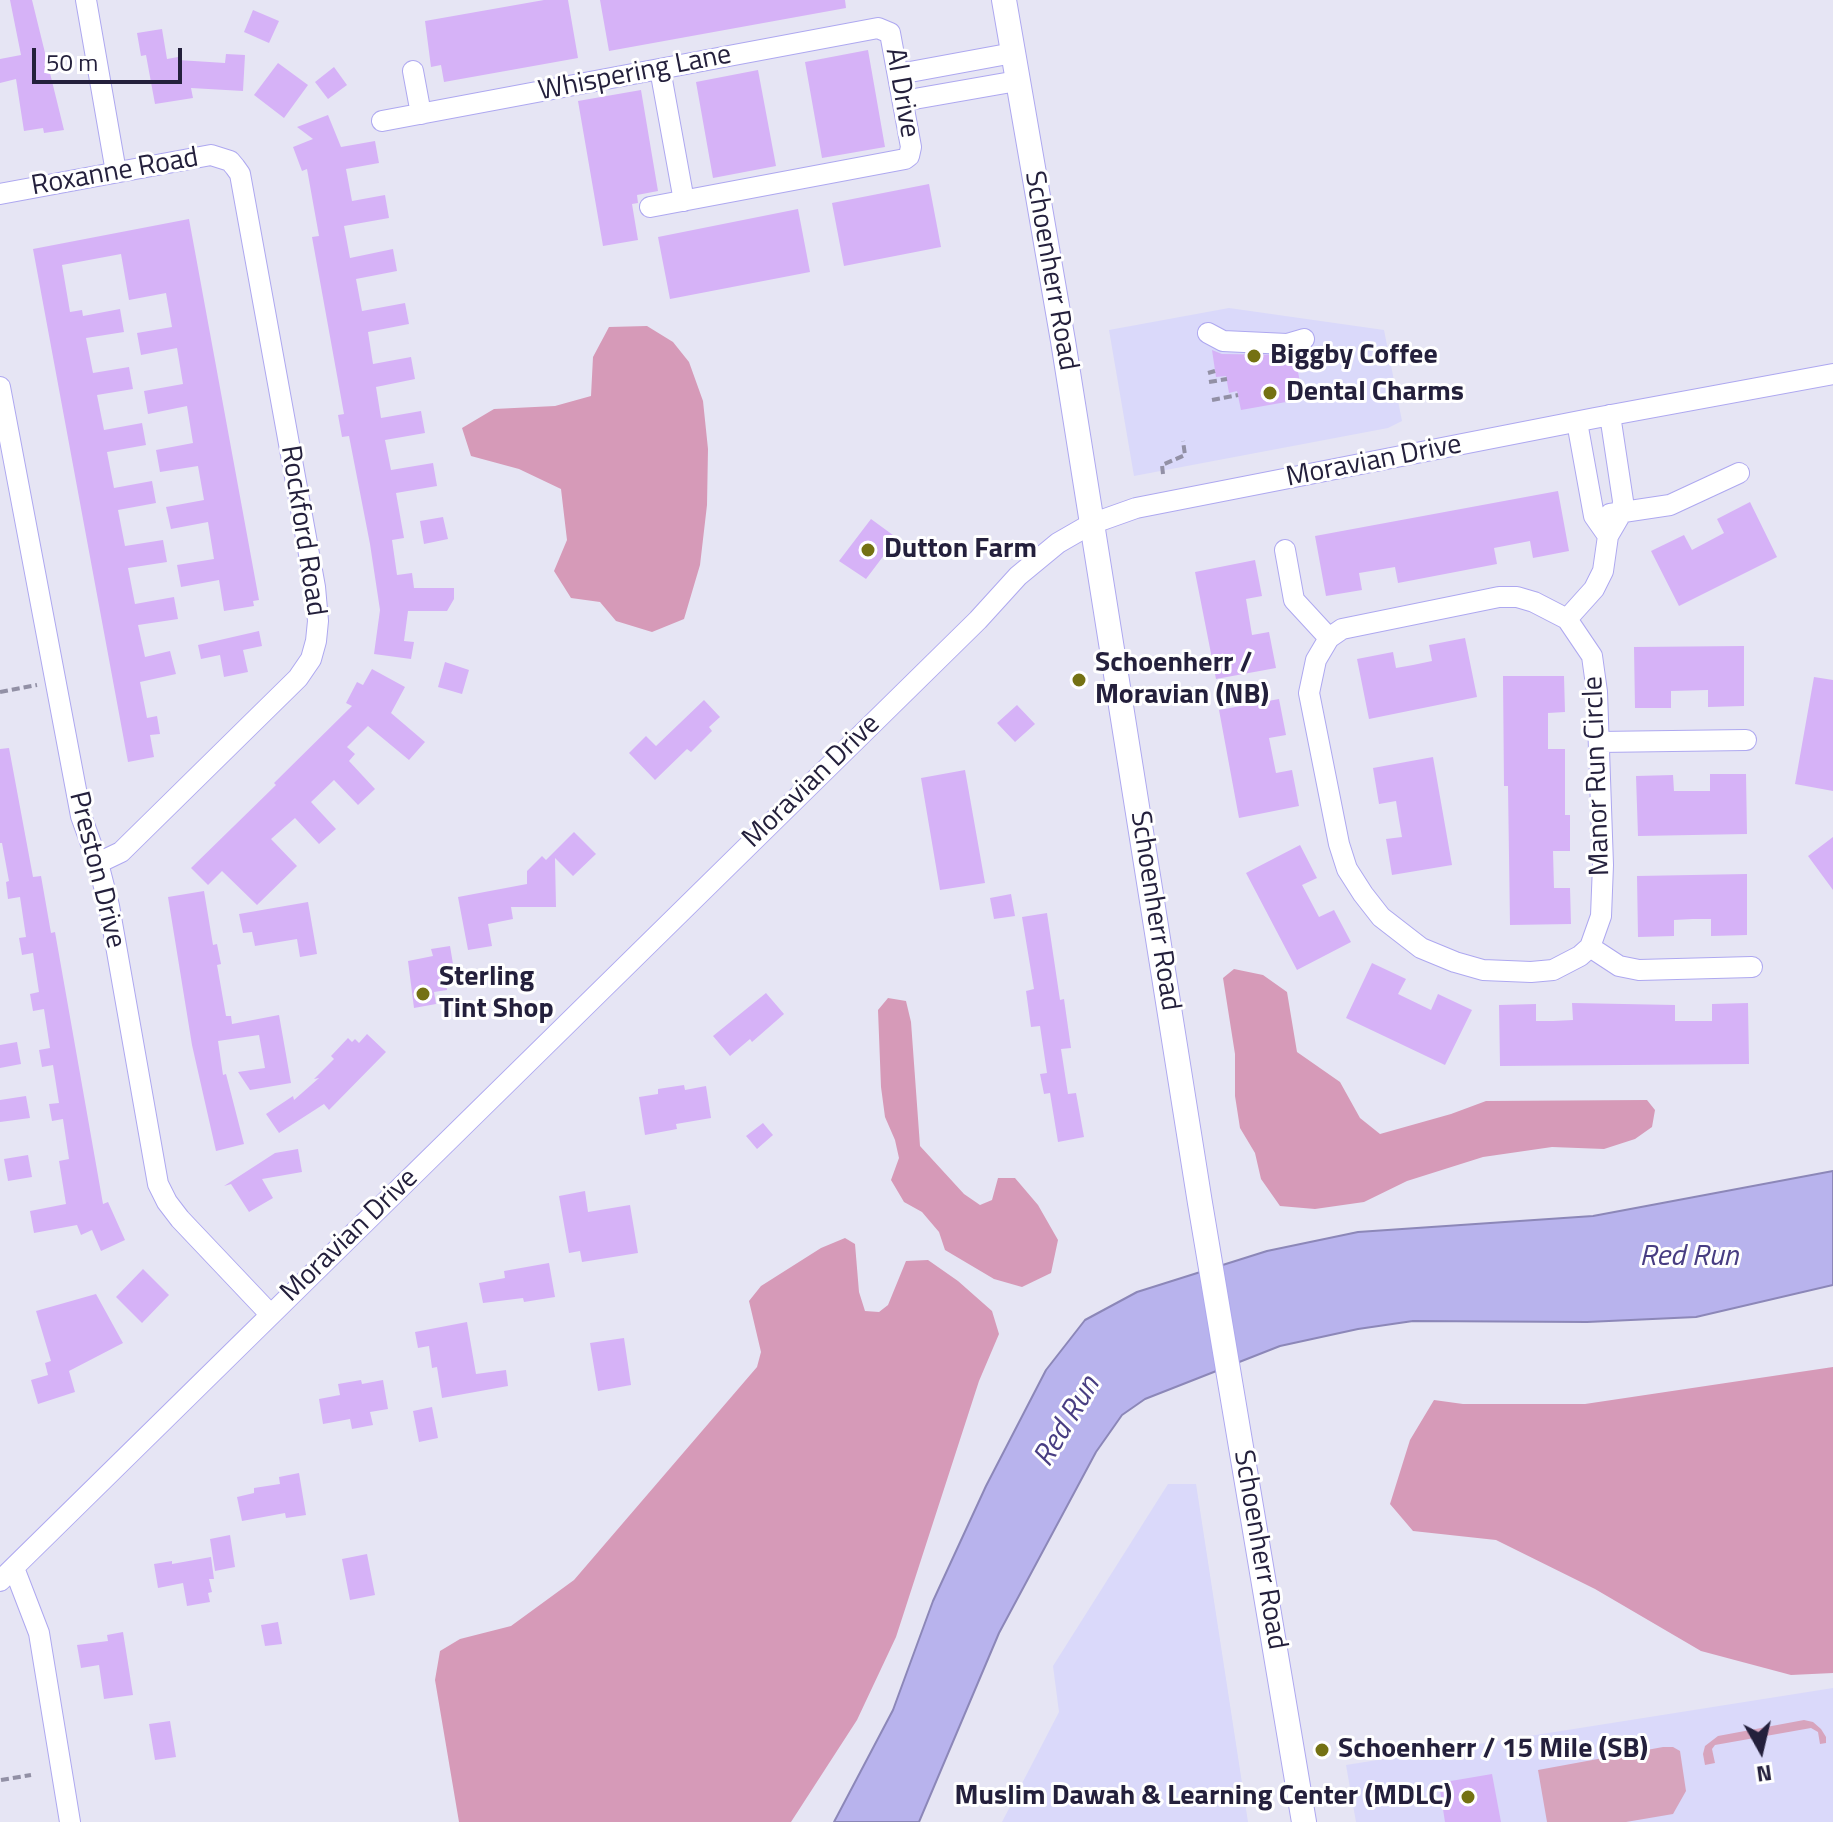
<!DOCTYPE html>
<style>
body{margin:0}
#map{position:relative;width:1833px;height:1822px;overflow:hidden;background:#e6e5f4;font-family:"Titillium Web",sans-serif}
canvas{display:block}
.north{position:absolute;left:1721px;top:1710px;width:80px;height:80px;-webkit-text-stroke:6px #fff;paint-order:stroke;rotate:172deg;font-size:22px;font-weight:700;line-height:32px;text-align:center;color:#24203c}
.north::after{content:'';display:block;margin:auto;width:28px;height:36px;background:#24203c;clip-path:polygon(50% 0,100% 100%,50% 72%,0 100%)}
.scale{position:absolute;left:32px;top:48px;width:150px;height:36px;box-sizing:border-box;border:4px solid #24203c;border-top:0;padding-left:10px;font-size:24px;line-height:28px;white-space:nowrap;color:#24203c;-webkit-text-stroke:6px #fff;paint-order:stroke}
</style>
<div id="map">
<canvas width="1833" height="1822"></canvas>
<div class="north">N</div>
<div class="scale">50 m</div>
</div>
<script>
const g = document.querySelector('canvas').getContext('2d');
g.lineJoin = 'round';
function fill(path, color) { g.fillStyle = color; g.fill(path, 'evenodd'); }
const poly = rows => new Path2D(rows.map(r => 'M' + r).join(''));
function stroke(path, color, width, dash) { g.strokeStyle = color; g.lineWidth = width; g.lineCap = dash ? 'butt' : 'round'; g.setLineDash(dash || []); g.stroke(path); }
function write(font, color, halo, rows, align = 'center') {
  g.font = font + ' "Titillium Web",sans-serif'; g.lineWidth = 6; g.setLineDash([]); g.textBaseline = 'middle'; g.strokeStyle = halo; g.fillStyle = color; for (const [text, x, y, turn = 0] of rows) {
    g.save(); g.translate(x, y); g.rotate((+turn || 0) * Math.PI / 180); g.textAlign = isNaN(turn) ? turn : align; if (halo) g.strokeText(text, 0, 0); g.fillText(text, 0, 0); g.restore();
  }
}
const built = poly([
 [1229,308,1384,330,1402,421,1388,428,1134,476,1109,330],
 [1168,1484,1196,1484,1248,1822,1002,1822,1059,1712,1053,1666],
 [1833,1688,1833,1822,1356,1822,1346,1765]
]);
const green = poly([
 [1804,1720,1813,1722,1821,1729,1826,1737,1826,1743,1820,1744,1818,1732,1811,1728,1715,1745,1712,1749,1715,1763,1705,1765,1703,1754,1705,1746,1718,1736],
 [1663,1747,1673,1747,1680,1751,1686,1791,1673,1814,1626,1822,1547,1822,1538,1770]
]);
const forest = poly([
 [647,326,673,342,689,362,703,401,708,449,707,505,700,565,684,619,652,632,616,621,600,602,571,598,554,571,567,540,561,489,519,469,471,456,462,428,494,409,555,406,591,396,593,357,609,327],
 [1234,969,1263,975,1287,992,1297,1052,1340,1082,1360,1118,1380,1134,1451,1114,1486,1101,1647,1100,1655,1110,1652,1127,1635,1139,1604,1149,1552,1147,1483,1157,1407,1181,1364,1202,1315,1209,1280,1206,1261,1179,1255,1153,1240,1128,1235,1096,1235,1054,1223,978],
 [888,998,906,1001,911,1022,920,1146,964,1194,980,1205,992,1200,998,1178,1015,1178,1038,1205,1058,1240,1051,1273,1022,1287,994,1279,945,1250,939,1232,922,1212,904,1202,891,1180,899,1158,895,1140,885,1117,881,1087,878,1010],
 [845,1238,855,1244,859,1292,865,1311,879,1312,888,1305,906,1261,928,1260,958,1281,992,1311,999,1334,979,1381,896,1637,857,1720,791,1822,459,1822,435,1680,440,1651,460,1639,511,1626,574,1580,757,1367,761,1352,749,1301,761,1286,821,1248],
 [1833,1367,1833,1673,1791,1675,1701,1651,1595,1589,1496,1540,1413,1531,1390,1504,1410,1440,1434,1400,1463,1404,1585,1404]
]);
const water = poly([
 [1833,1171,1833,1285,1696,1317,1587,1322,1413,1321,1358,1329,1280,1346,1145,1399,1122,1415,1096,1452,999,1633,919,1822,834,1822,893,1710,933,1601,986,1486,1046,1370,1085,1320,1137,1292,1267,1251,1358,1232,1593,1216,1833,1171]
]);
const building = poly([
 [10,0,32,0,64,130,44,133,43,128,24,131,16,79,0,83,0,59,21,55],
 [544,0,568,0,578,58,444,82,441,65,431,67,425,21],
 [600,0,845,0,846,8,609,51],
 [253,10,279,21,269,43,244,32],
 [162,29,167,59,178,57,178,60,225,63,226,54,245,55,243,91,191,88,193,98,155,104,146,55,141,56,137,33],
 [868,50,885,147,822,158,805,62],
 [278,63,308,85,284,118,254,95],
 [334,67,347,85,328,99,315,82],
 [758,70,776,166,713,178,696,82],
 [641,90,658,191,637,195,638,203,632,204,638,240,603,246,578,101],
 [328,115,341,147,375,141,379,163,346,169,352,201,385,195,389,218,344,226,350,258,393,249,397,271,356,279,362,311,405,303,409,324,368,332,373,364,411,357,415,379,376,387,381,418,421,411,425,433,385,440,391,470,433,463,437,486,396,493,404,538,392,540,397,575,412,573,414,588,454,588,454,599,447,611,408,611,404,641,414,642,411,659,374,654,380,610,370,544,349,436,342,437,338,415,344,414,312,237,319,236,307,169,302,171,293,147,313,139,297,127],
 [929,184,941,247,844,266,832,203],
 [798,209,810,272,670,299,658,237],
 [189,219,259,600,253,601,254,606,224,611,219,580,181,587,177,565,214,559,208,522,171,529,166,507,204,500,198,466,160,472,156,450,193,443,187,406,148,414,144,391,183,384,177,348,141,355,137,333,172,327,166,293,129,300,121,254,62,265,70,312,82,310,83,316,120,309,124,332,86,338,93,373,129,367,133,389,97,395,104,430,142,423,146,445,107,452,114,488,152,481,156,503,118,510,125,546,163,540,167,562,128,568,135,604,174,597,178,619,138,625,145,657,170,651,176,674,140,682,147,718,157,716,160,734,150,735,154,757,128,762,33,249],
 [1212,350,1222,354,1295,355,1303,399,1241,410,1237,391,1229,393,1226,376,1216,377],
 [1558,491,1569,551,1533,558,1530,541,1494,548,1497,564,1398,583,1395,567,1359,573,1362,590,1326,596,1315,536],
 [1750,502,1777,557,1679,606,1651,551,1684,535,1692,550,1724,533,1717,519],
 [443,517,448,539,424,544,420,521],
 [871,519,897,538,866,579,839,561],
 [1255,560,1262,596,1246,599,1252,635,1269,632,1276,668,1216,679,1195,572],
 [259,631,262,646,243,650,248,672,224,677,220,655,201,659,198,645],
 [1465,638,1477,697,1369,719,1357,659,1393,652,1396,668,1413,665,1432,661,1429,645],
 [1744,646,1744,706,1708,707,1708,690,1671,691,1671,708,1635,708,1634,647],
 [445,662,469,670,462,694,438,687],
 [372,669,405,687,391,713,425,742,409,760,368,726,347,747,355,754,349,761,375,789,358,805,334,780,311,802,336,829,319,844,295,818,271,839,297,866,257,905,222,871,208,885,191,868,276,785,274,783,352,706,346,703,357,682,363,685],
 [1503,676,1564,676,1565,712,1548,713,1548,749,1565,749,1565,815,1570,815,1570,851,1553,851,1554,888,1570,888,1571,924,1510,925,1508,786,1504,786],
 [1814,677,1833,680,1833,791,1795,784],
 [1279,699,1286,735,1269,738,1276,773,1292,770,1299,806,1239,818,1219,710],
 [704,700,720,717,709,727,712,731,691,752,687,749,655,780,629,753,646,736,656,746],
 [1017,705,1035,724,1015,742,997,723],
 [9,748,33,877,41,876,51,933,55,932,103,1204,108,1202,125,1240,101,1251,92,1230,81,1235,77,1225,34,1233,30,1211,66,1204,59,1161,69,1159,63,1119,52,1121,49,1104,59,1103,53,1065,42,1067,39,1050,50,1048,44,1009,33,1011,30,994,39,992,33,953,22,955,19,938,26,937,20,897,8,899,6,882,9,881,2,843,0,843,0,749],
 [1433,757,1452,865,1392,875,1386,839,1402,837,1399,820,1396,801,1379,804,1373,768],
 [965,770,985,883,940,890,921,778],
 [1710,774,1746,774,1747,834,1638,836,1636,776,1673,775,1674,791,1710,791],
 [574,832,596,854,573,876,555,858,556,907,511,907,513,919,488,924,492,946,468,950,458,897,527,884,527,871,542,856,546,860],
 [1833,837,1833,890,1808,856],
 [1300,845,1317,878,1302,885,1319,917,1334,910,1351,942,1297,970,1246,873],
 [1747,874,1747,935,1711,936,1711,919,1693,919,1674,920,1674,936,1638,937,1637,876],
 [204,891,213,945,217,944,221,964,217,965,226,1016,231,1016,232,1024,279,1015,291,1083,250,1090,238,1072,265,1068,259,1035,218,1041,223,1075,226,1074,244,1144,216,1151,192,1045,168,897],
 [1011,894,1015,916,994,919,990,898],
 [308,902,317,954,300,957,297,939,255,946,252,932,243,933,239,914],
 [1047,913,1060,1000,1064,999,1071,1048,1061,1049,1068,1094,1076,1093,1084,1137,1058,1142,1050,1093,1044,1094,1040,1074,1047,1073,1040,1026,1031,1027,1026,991,1034,989,1022,917],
 [450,946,456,982,446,983,447,990,434,992,436,1004,414,1008,408,961,433,956,431,949],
 [1372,963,1406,979,1398,994,1431,1010,1438,994,1472,1010,1445,1065,1346,1018],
 [766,993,784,1014,752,1042,750,1039,730,1056,713,1036],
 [1572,1003,1675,1005,1675,1021,1712,1021,1712,1004,1748,1003,1749,1064,1500,1066,1499,1005,1536,1004,1536,1021,1553,1021,1573,1020],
 [367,1034,386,1052,329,1110,324,1104,279,1133,266,1114,293,1096,294,1100,319,1078,314,1079,334,1059,331,1056,348,1038,352,1042,355,1039,359,1043],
 [17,1042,21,1064,0,1068,0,1045],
 [684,1085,685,1090,706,1086,711,1118,676,1124,677,1129,645,1135,639,1097,658,1094,658,1089],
 [26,1096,30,1118,0,1122,0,1100],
 [763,1123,773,1135,757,1149,746,1136],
 [298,1149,302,1172,262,1179,273,1198,249,1212,231,1184,224,1186,275,1153],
 [28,1155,32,1177,8,1181,4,1159],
 [585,1191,588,1212,630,1205,638,1253,582,1262,580,1251,569,1253,559,1196],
 [549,1263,555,1297,524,1302,523,1298,483,1303,479,1283,505,1278,504,1271],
 [143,1269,169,1295,142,1323,116,1297],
 [96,1294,123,1343,69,1371,75,1392,38,1404,31,1380,48,1375,45,1363,51,1361,36,1311],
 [467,1322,476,1374,506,1370,508,1386,442,1398,437,1367,432,1368,429,1346,418,1348,415,1332],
 [624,1338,631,1385,598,1391,590,1343],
 [361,1380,362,1384,383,1380,388,1409,370,1412,373,1425,352,1429,350,1419,323,1424,319,1399,340,1395,338,1384],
 [432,1407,438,1438,419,1442,413,1411],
 [299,1473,306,1515,286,1518,285,1513,242,1521,237,1497,254,1493,254,1488,280,1484,279,1477],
 [230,1535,235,1567,215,1571,210,1539],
 [367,1554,375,1595,350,1600,342,1559],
 [211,1557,214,1579,209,1579,212,1592,208,1593,210,1602,187,1606,183,1583,158,1588,154,1564,172,1561,172,1564],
 [278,1622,282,1644,265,1646,261,1625],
 [123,1632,133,1695,104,1699,99,1665,81,1668,77,1645,108,1641,107,1635],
 [170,1721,176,1757,155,1760,149,1724],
 [1492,1774,1501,1822,1445,1822,1439,1783]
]);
const path = poly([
 [1208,373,1215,371],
 [1209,382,1227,379],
 [1212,400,1238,395],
 [1163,474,1162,465,1185,455,1183,441],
 [0,692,37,685],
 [1,1780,31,1775]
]);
const minor = poly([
 [86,0,116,172],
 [660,69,684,201],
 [413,71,421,114],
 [899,74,1013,53],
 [903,101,1017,81],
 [382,121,878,28,890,33,911,147,909,156,905,159,650,207],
 [0,194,211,155,230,161,235,167,240,174,315,587,318,621,316,641,311,659,298,678,121,852,98,863],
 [1208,333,1223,341,1287,344,1304,339],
 [0,387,81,816,98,863,109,906,158,1184,167,1202,180,1219,270,1314],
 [1577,422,1594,516,1608,536,1622,512,1623,501,1610,415],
 [1610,514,1670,505,1739,473],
 [1285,550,1294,600,1329,638],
 [1499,597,1517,597,1534,602,1567,619,1592,656,1597,692,1603,865,1601,916,1590,947,1580,956,1553,970,1531,972,1483,970,1455,962,1421,948,1381,917,1363,894,1347,869,1339,844,1309,693,1316,660,1329,638,1342,629,1499,597],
 [1567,619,1594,589,1603,571,1608,536],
 [1599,742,1746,740],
 [1590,947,1619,966,1639,970,1752,967],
 [14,1568,39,1633,70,1822],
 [0,1581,978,620,1018,576,1058,543,1091,524,1136,508,1595,418,1833,374]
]);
const major = poly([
 [1004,0,1063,341,1200,1203,1304,1822]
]);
const markers = [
 [1254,356,8,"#747113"],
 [1270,393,8,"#747113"],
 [868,550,8,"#747113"],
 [1079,680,8,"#747113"],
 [423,994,8,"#747113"],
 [1322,1750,8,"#747113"],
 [1468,1797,8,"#747113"]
];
const streetNames = [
 ["Whispering Lane",635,74,-11],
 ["Al Drive",901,93,80],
 ["Roxanne Road",115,173,-10],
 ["Schoenherr Road",1050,271,80],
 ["Moravian Drive",1374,462,-11],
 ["Rockford Road",302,531,81],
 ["Manor Run Circle",1598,776,-92],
 ["Moravian Drive",812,782,-44],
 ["Preston Drive",96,870,76],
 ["Schoenherr Road",1154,911,81],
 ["Moravian Drive",350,1236,-44],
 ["Schoenherr Road",1259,1550,80]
];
const poiNames = [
 ["Biggby Coffee",1270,356],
 ["Dental Charms",1286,393],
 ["Dutton Farm",884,550],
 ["Schoenherr /",1095,664],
 ["Moravian (NB)",1095,696],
 ["Sterling",439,978],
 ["Tint Shop",439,1010],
 ["Schoenherr / 15 Mile (SB)",1338,1750],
 ["Muslim Dawah & Learning Center (MDLC)",1452,1797,"right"]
];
const waterNames = [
 ["Red Run",1689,1258],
 ["Red Run",1068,1422,-59]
];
fill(built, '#dad9fa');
fill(green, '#d7a4bd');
fill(forest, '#d69ab8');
fill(water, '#b8b3ed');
stroke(water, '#8c87b8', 2);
fill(building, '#d6b2f7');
stroke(minor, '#aea8f0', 22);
stroke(major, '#aea8f0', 26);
stroke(path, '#9290a5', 4, [8, 4]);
stroke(minor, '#fff', 20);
stroke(major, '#fff', 24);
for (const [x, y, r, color] of markers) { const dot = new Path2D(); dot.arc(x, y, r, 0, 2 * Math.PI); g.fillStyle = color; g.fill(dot); stroke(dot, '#fff', 3); }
write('28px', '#24203c', '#fff', streetNames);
write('bold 28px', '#24203c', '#fff', poiNames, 'left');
write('italic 30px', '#483d82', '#fff', waterNames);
</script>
